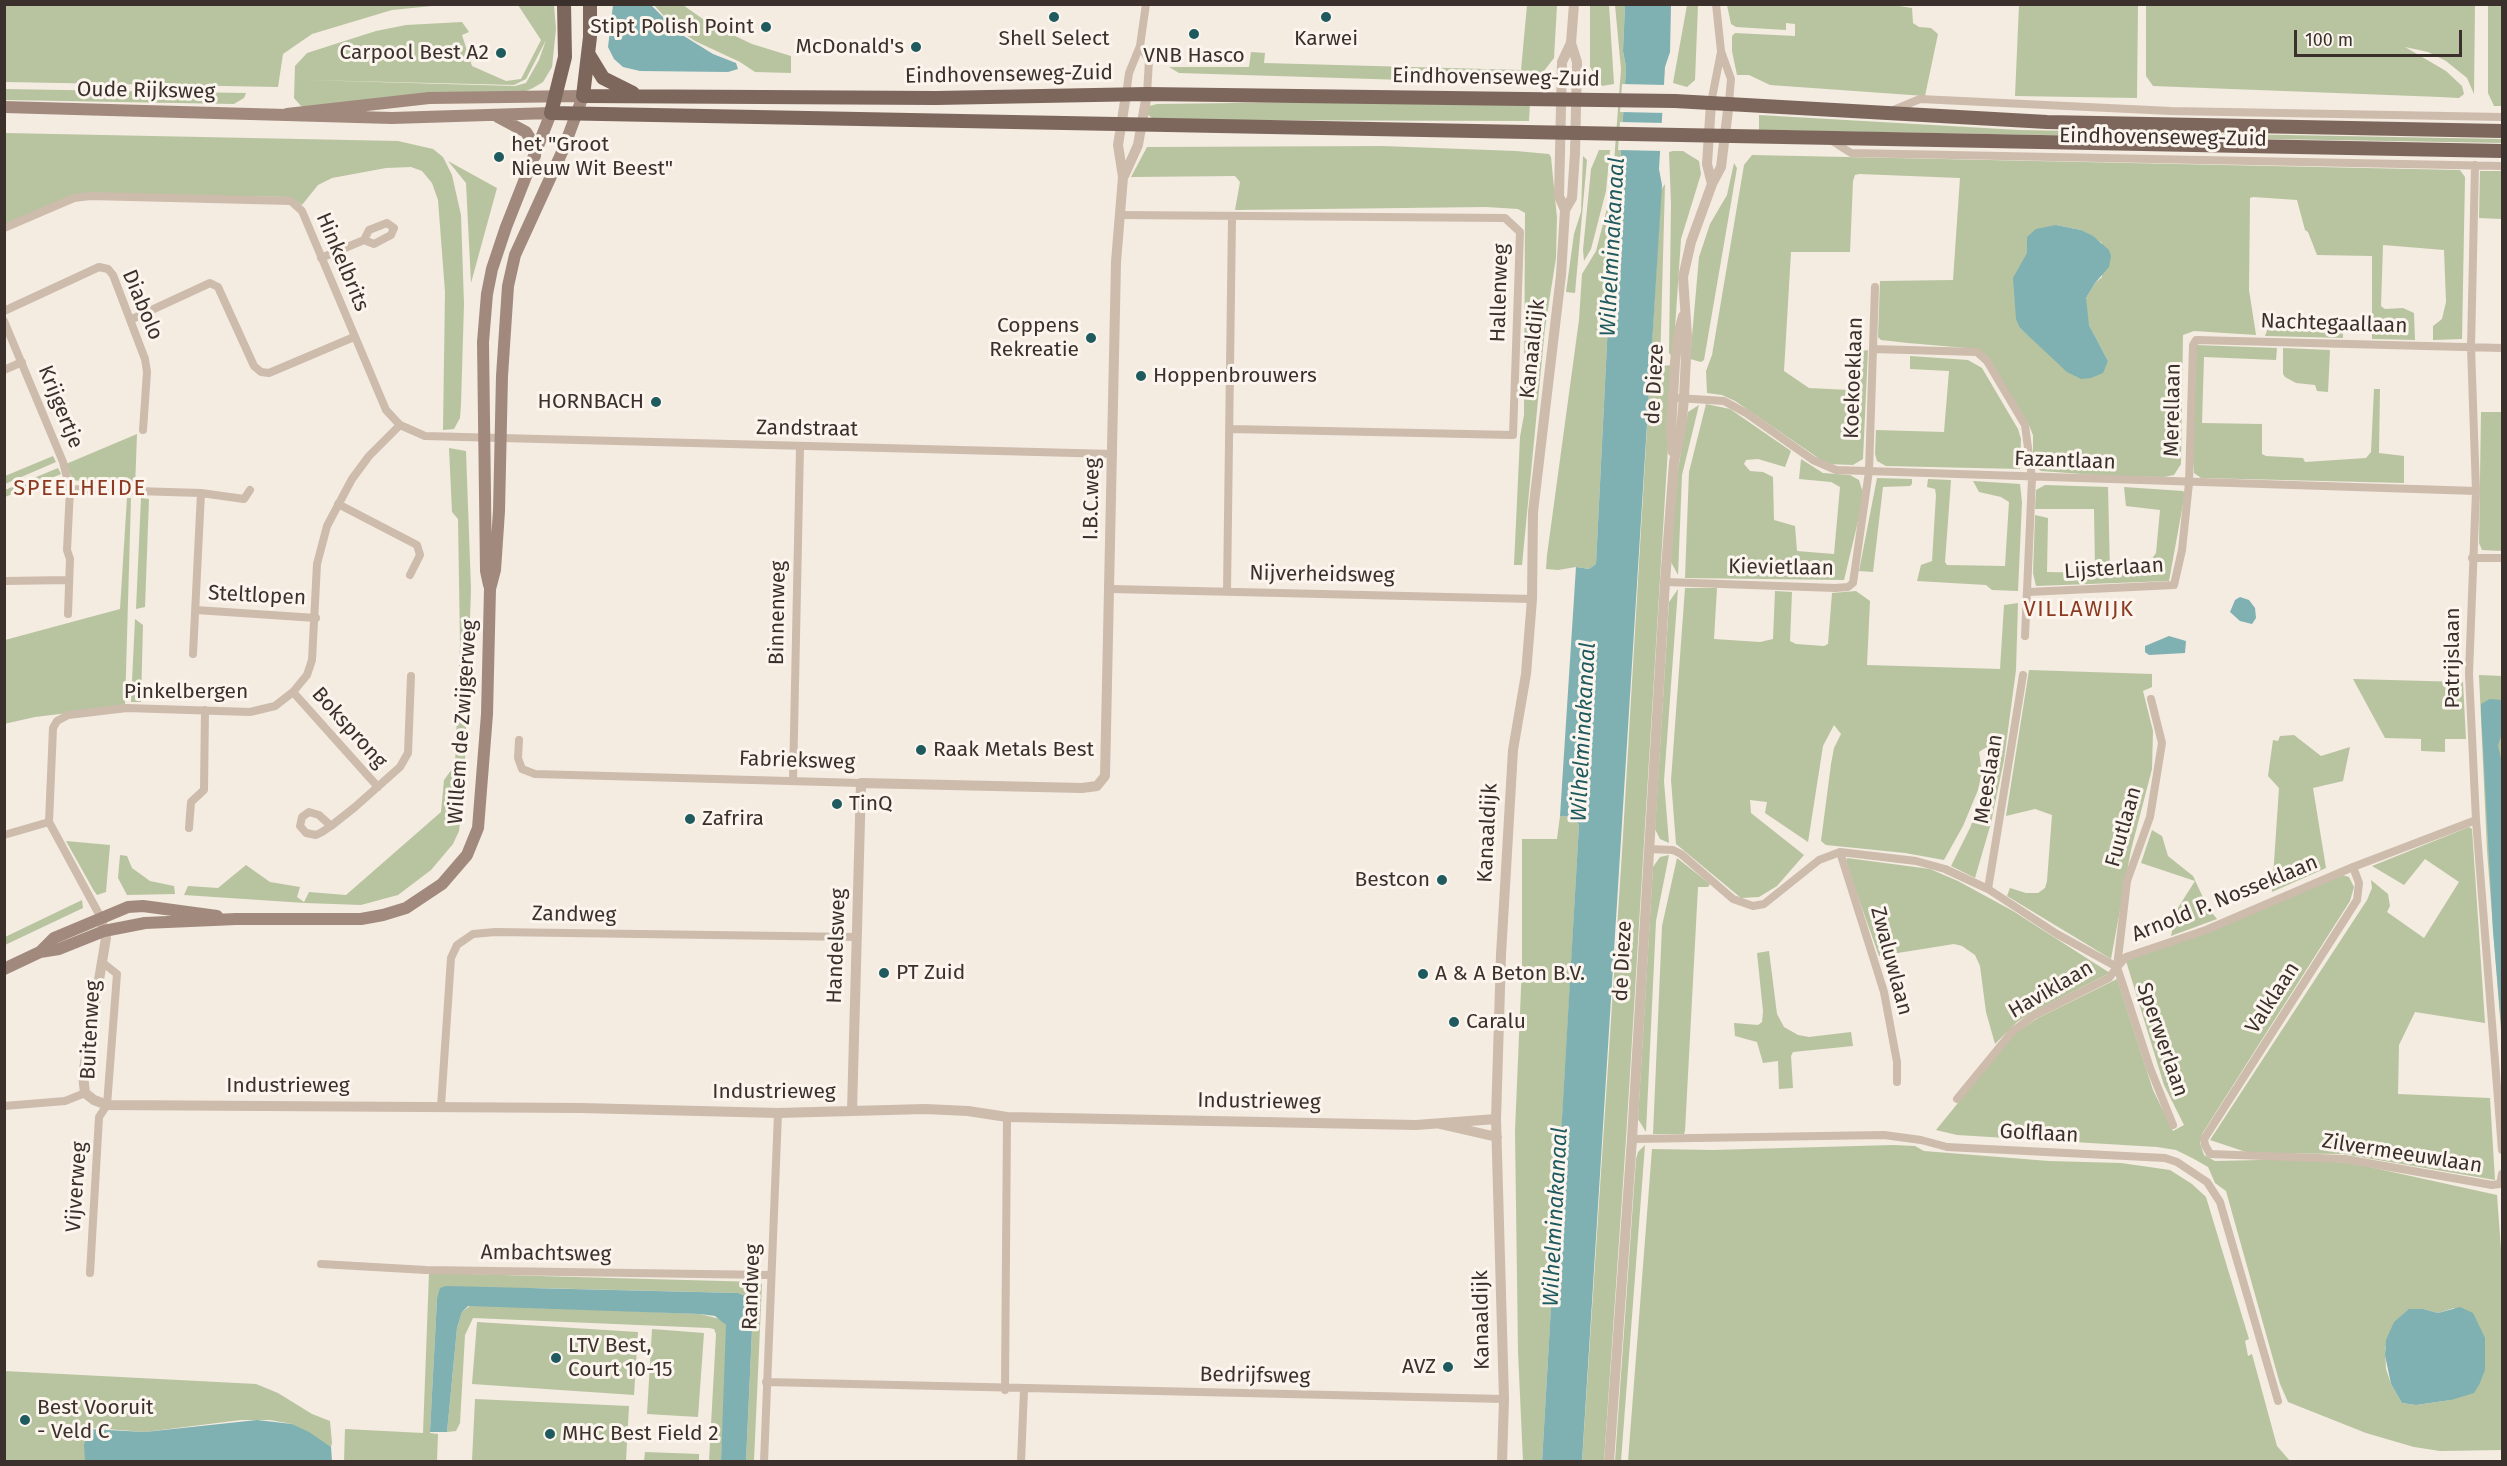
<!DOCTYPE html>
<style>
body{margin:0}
#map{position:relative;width:2507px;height:1466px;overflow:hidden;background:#f4ebe1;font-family:"Fira Sans",sans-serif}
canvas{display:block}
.frame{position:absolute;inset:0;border:6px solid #3b302b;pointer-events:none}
.scale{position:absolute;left:2294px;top:30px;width:168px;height:27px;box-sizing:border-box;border:3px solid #3b302b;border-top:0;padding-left:8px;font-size:18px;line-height:21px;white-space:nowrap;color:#3b302b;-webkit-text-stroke:4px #fbf5ee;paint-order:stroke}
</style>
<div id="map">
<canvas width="2507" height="1466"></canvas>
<div class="frame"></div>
<div class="scale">100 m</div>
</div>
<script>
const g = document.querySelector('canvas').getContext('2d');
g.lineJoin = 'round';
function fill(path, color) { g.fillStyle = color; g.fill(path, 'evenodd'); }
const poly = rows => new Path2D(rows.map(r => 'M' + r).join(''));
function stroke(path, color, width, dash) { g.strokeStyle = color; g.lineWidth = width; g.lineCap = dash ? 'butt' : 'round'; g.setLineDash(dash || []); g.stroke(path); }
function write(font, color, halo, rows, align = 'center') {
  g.font = font + ' "Fira Sans",sans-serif'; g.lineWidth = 6; g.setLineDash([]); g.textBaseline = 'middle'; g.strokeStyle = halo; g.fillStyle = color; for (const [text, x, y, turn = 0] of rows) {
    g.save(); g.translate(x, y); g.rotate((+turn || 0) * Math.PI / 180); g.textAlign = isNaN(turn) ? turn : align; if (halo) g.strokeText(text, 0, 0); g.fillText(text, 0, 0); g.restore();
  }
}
const green = poly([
 [5,4,442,4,442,5,392,10,312,34,283,54,278,87,5,82],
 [1887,4,1912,8,1913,23,1919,27,1931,28,1938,34,1925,96,1770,85,1749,75,1737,75,1732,51,1732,36,1735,33,1795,36,1795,24,1786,23,1786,30,1736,27,1731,24,1727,5],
 [518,5,554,5,556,29,552,67,543,82,533,88,526,91,307,107,301,106,294,98,295,66,307,53,376,31,406,25,462,22,469,32,462,35,472,66,506,81,521,79,541,40],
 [546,40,539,60,526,83,515,86,306,80,514,85,526,79],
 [654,5,683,5,710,24,752,44,791,56,791,73,755,72,740,62,695,41,674,27],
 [1527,5,1557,5,1554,58,1534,84,1179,73,1169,67,1249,67,1251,52,1265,53,1264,63,1521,70],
 [1590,5,1609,5,1614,84,1602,86,1590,67],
 [1615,5,1625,5,1623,51,1626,67,1620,168,1615,183,1596,564,1589,569,1576,567,1558,570,1546,569,1547,555,1579,320,1582,274,1596,251,1612,189,1621,69],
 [1687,5,1698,5,1695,80,1687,87,1673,83],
 [2019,5,2138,5,2137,98,2015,96],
 [2146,5,2475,5,2474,94,2467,78,2446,61,2428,52,2405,47,2446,71,2462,86,2464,94,2459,98,2440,97,2153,86,2146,76],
 [2488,5,2502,5,2502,106,2494,106,2488,93],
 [5,89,246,93,244,98,234,104,5,100],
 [1311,102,1530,104,1529,121,1180,120,1152,118,1147,114,1149,106,1157,104],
 [1759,115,2019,130,2502,139,2502,143,1759,130],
 [5,133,398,141,433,149,443,157,452,175,461,215,464,304,461,404,460,418,454,429,443,430,445,292,438,200,432,183,422,171,411,167,386,168,332,178,318,185,302,205,289,197,89,194,5,225],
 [1382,146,1516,151,1549,154,1551,157,1557,218,1556,258,1545,328,1522,565,1514,565,1520,437,1524,415,1525,213,1518,209,1486,207,1235,210,1240,182,1235,176,1131,177,1147,147,1153,147],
 [1599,150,1610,150,1606,191,1591,249,1584,261,1583,250,1591,169],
 [1673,151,1683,151,1699,161,1701,174,1681,239,1673,358,1669,353,1671,204,1669,152],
 [1752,155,2460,170,2465,177,2462,339,2433,340,2433,326,2442,319,2446,302,2444,250,2383,245,2381,306,2385,309,2403,308,2414,313,2415,340,2372,339,2372,256,2317,255,2308,232,2305,230,2297,200,2253,197,2250,198,2249,290,2256,335,2194,331,2183,335,2181,464,2174,475,2164,477,2109,476,2041,471,2033,464,2033,435,2028,423,1978,349,1908,343,1881,340,1878,337,1880,281,1953,280,1960,178,1859,174,1855,175,1853,181,1850,252,1791,252,1784,371,1809,388,1849,390,1849,378,1856,368,1856,352,1868,350,1863,459,1853,465,1827,464,1735,401,1722,395,1707,393,1706,371,1712,355,1744,165],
 [2056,225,2081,230,2102,243,2102,277,2095,283,2086,298,2086,315,2089,325,2108,361,2077,377,2020,328,2025,257],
 [1583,156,1587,160,1575,293,1566,292,1574,234,1581,212],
 [448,161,497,188,471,283,466,183],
 [1734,163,1737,168,1704,360,1701,362,1690,359,1699,257,1710,224,1727,195],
 [2480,171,2502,171,2502,219,2479,218],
 [1665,184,1660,366,1673,365,1626,1139,1604,1461,1582,1462,1622,852,1661,190],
 [2269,325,2339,326,2343,328,2343,338,2265,336],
 [2196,345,2277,348,2276,360,2204,357,2202,423,2262,424,2262,454,2266,456,2303,458,2305,462,2366,458,2371,452,2374,389,2380,389,2379,453,2404,456,2404,483,2201,478,2194,473,2193,461],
 [2283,348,2330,350,2328,392,2317,391,2315,385,2296,383,2285,377,2283,374],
 [1910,356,1968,360,1982,368,2018,429,2021,439,2020,469,1886,466,1877,461,1875,454,1876,430,1944,432,1949,371,1910,369],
 [1706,404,1730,409,1791,451,1785,467,1758,459,1746,460,1744,464,1750,471,1763,472,1773,477,1774,520,1795,526,1797,551,1834,554,1840,487,1831,482,1799,479,1801,459,1823,473,1850,475,1859,480,1864,496,1844,580,1685,578,1689,472],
 [1699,405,1682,475,1678,575,1671,562,1677,475,1688,412],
 [2481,412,2502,412,2502,551,2482,550,2479,543],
 [137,434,135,488,73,480,66,464],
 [449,448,466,451,471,589,464,790,459,831,453,844,431,870,398,895,361,905,305,903,184,895,188,886,218,888,246,865,270,882,300,887,297,897,304,902,309,892,346,895,441,812,444,780,455,765,460,644,458,519,452,512],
 [53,456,56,462,5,484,5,476],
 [58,468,61,474,5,497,5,490],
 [1877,478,1912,479,1912,484,1910,486,1883,487,1873,572,1859,571],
 [1928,479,1951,480,1945,562,1947,565,2005,566,2009,502,2001,497,1979,492,1973,481,2020,484,2022,502,2018,591,1992,590,1986,585,1917,581,1921,565,1932,561,1936,495,1935,489,1927,487],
 [2045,485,2108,487,2110,573,2145,569,2156,553,2160,510,2126,506,2124,487,2183,491,2185,493,2169,581,2036,586,2033,573,2035,515,2048,518,2047,572,2093,573,2095,569,2094,509,2035,509,2036,490],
 [127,498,131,498,125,706,35,717,4,724,5,640,120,609],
 [141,498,149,499,145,607,136,609],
 [1685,588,1717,588,1714,639,1760,642,1773,639,1775,591,1792,592,1790,641,1796,644,1824,646,1828,644,1832,593,1856,591,1870,601,1867,665,2000,669,2004,605,2018,603,2016,670,2004,760,1991,823,1975,878,1951,866,1970,828,1986,786,1992,758,1990,749,1985,748,1979,752,1982,772,1978,790,1963,826,1944,860,1905,853,1826,845,1821,841,1831,764,1834,748,1841,734,1834,725,1823,746,1808,842,1765,813,1767,802,1750,800,1751,813,1804,855,1777,886,1759,897,1741,898,1676,844,1671,780],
 [1678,589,1664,781,1669,843,1660,839,1655,829,1669,602],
 [135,619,143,625,141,702,131,702],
 [2029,670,2152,674,2152,687,2143,691,2153,731,2152,769,2131,850,2111,959,2007,896,2010,888,2026,893,2038,893,2045,888,2047,881,2052,815,2035,809,2006,816],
 [2479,675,2502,676,2502,1044,2487,851],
 [2353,679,2463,682,2466,739,2445,739,2445,752,2421,751,2421,739,2385,738],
 [2294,735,2321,756,2350,747,2343,781,2313,788,2326,868,2272,892,2279,788,2268,776,2273,740,2278,741,2280,736],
 [1560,816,1573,817,1579,825,1569,1002,1542,1462,1523,1461,1518,1352,1515,1131,1522,965,1522,839,1557,839],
 [2469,827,2472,829,2485,1023,2415,1012,2399,1045,2398,1094,2490,1098,2495,1180,2343,1154,2249,1153,2210,1140,2367,900,2372,888,2371,880,2388,894,2390,906,2387,912,2424,938,2459,882,2425,859,2404,885,2372,866],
 [2152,830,2162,836,2168,856,2193,876,2208,908,2217,919,2171,936,2176,911,2195,881,2141,863],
 [66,841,110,845,106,892,97,895,94,891],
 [120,855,127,856,132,868,150,881,174,886,175,894,127,895,118,878],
 [1669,855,1656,921,1646,1132,1638,1119,1653,867,1660,857],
 [1677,858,1710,884,1708,887,1698,887,1685,1131,1684,1134,1653,1134,1662,926],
 [1847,858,1930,869,1958,881,2013,911,2110,973,2031,1013,2017,1022,1995,1044,1986,1012,1980,966,1975,955,1962,946,1954,944,1879,956,1846,863],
 [2339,874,2349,877,2354,887,2350,901,2202,1134,2200,1143,2204,1155,2215,1161,2305,1159,2356,1164,2497,1195,2502,1263,2502,1450,2440,1451,2414,1447,2366,1433,2288,1402,2280,1384,2226,1191,2215,1183,2208,1167,2194,1159,2176,1150,2157,1147,1957,1135,1936,1130,2014,1034,2038,1018,2117,979,2153,1090,2173,1131,2184,1125,2164,1085,2126,961],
 [2454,1308,2451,1400,2416,1405,2402,1403,2391,1384,2386,1369,2385,1347,2423,1309,2438,1313],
 [82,900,83,908,5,945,5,937],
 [1769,951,1777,1014,1784,1027,1798,1035,1809,1037,1851,1032,1853,1046,1793,1052,1791,1056,1793,1088,1779,1089,1778,1061,1763,1063,1757,1042,1735,1036,1734,1023,1758,1025,1762,1022,1763,1011,1757,953],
 [1645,1145,1621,1461,1615,1461,1636,1159,1638,1152],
 [1893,1145,1915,1146,1924,1151,2049,1161,2121,1163,2170,1170,2192,1184,2206,1197,2249,1339,2245,1341,2248,1356,2252,1354,2277,1446,2290,1461,1628,1461,1652,1149,1713,1150],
 [429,1273,759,1282,762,1284,754,1461,746,1461,753,1308,746,1296,738,1293,536,1288,437,1299,430,1433,438,1434,437,1461,344,1462,345,1429,423,1433],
 [491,1305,700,1314,720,1319,726,1325,727,1347,721,1461,709,1461,716,1334,714,1329,709,1328,473,1318,465,1335,460,1423,456,1431,447,1432,457,1328,462,1312,471,1305],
 [477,1322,638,1332,634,1395,472,1384],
 [652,1329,704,1333,698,1417,647,1414],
 [4,1371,256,1384,278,1393,312,1414,330,1421,332,1443,331,1447,292,1424,270,1420,241,1420,145,1432,94,1428,86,1436,85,1461,5,1461],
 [475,1399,629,1406,626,1461,472,1461],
 [645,1452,699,1454,699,1461,644,1461]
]);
const water = poly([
 [613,5,651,5,679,33,713,54,736,63,738,69,728,72,640,71,623,67,614,59,608,47],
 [1625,5,1671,5,1670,52,1665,67,1659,169,1662,185,1582,1461,1542,1462,1579,825,1573,817,1560,816,1576,567,1589,569,1596,564,1615,183,1620,168,1626,67,1623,51],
 [2056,225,2081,230,2093,236,2109,250,2111,256,2109,267,2095,283,2086,298,2089,325,2108,361,2103,373,2091,378,2081,379,2067,372,2020,328,2016,319,2013,278,2027,253,2027,237,2036,229],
 [2240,597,2249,600,2255,608,2256,618,2252,624,2240,621,2230,612,2235,600],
 [2169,636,2186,641,2185,653,2149,655,2145,652,2145,646],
 [2490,699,2502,700,2502,733,2498,746,2502,762,2502,1035,2493,931,2481,712,2481,704],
 [446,1286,738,1293,746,1296,753,1308,746,1461,721,1461,726,1325,715,1316,700,1314,468,1306,462,1312,457,1328,447,1432,430,1432,437,1299,440,1288],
 [2460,1307,2473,1313,2485,1338,2485,1370,2479,1385,2474,1393,2451,1400,2416,1405,2402,1403,2391,1384,2385,1355,2386,1340,2394,1322,2409,1309,2423,1309,2438,1313],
 [257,1420,292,1424,309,1432,331,1447,332,1461,85,1461,84,1445,89,1429,145,1432]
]);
const pier = poly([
 [1622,84,1667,85,1666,113,1620,112],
 [1620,122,1665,123,1663,151,1618,150]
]);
const minor = poly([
 [1716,4,1721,51,1731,79,1729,102],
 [1140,46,1149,60,1147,94],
 [1126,95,1129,73,1140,46,1146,4],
 [1711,103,1721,52],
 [1891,111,1920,99,2171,111,2502,117],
 [1829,139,1851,153,2502,166],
 [2475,165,2471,347,2476,491,2469,674,2476,820,2502,1150],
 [1120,215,1505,218,1520,232,1513,435,1231,429],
 [4,228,74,198,90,196,291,201,302,211,386,410,400,425,425,436,1113,454],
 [321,258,364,240,374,244,391,235,394,228,387,223,369,230,364,240],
 [4,311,99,267,108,269,113,275,145,359,147,372,143,430],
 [130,320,210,283,218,287,254,366,261,372,269,373,354,337],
 [4,321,63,462,70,489,67,550,70,559,68,614],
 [1873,349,1977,352,1987,361,2025,425,2032,478,2025,636],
 [4,370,22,362],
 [1678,398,1724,401,1746,413,1813,460,1836,470,2476,491],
 [70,489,201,493],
 [338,504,417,545,420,555,410,575],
 [2472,558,2502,558],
 [4,581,69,580],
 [1665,582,1835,588,1848,587,1853,583,1869,471,1875,287],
 [1111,589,1532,599],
 [1227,591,1232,217],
 [2028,592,2174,585,2182,550,2189,483,2193,345,2196,340,2502,348],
 [196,610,316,618],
 [193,654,201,493,244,499,250,490],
 [293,692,378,787],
 [2151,699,2162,743,2150,817,2127,881,2117,967,2150,1068,2173,1125],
 [519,740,518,758,522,769,535,774,861,783],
 [793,780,800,447],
 [331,826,319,815,309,812,302,817,300,826,306,833,316,835,322,832,331,826,355,807,400,767,408,753,411,676],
 [189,828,191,802,204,790,205,710],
 [4,835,49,822],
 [1649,849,1673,850,1681,854,1733,899,1753,906,1764,904,1819,860,1840,852,1916,861,1945,869,1988,889,2057,934,2117,967,2126,957,2206,930,2353,867,2476,820],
 [1840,852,1884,992,1897,1062,1897,1082],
 [2353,867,2359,883,2357,900,2204,1139,2205,1145,2210,1154,2345,1159,2492,1185,2500,1184,2502,1174],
 [1988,889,2023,675],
 [100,916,49,822,53,728,57,721,68,715,127,708,250,712,275,706,293,692,307,675,312,660,317,564,327,526,352,479,369,456,400,425],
 [1957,1099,2012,1032,2033,1016,2109,978,2117,967],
 [4,1106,65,1101,85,1093],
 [441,1106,451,958,457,945,473,934,495,932,857,937],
 [1632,1139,1884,1135,1921,1140,1947,1147,2165,1158,2177,1162,2207,1182,2220,1202,2278,1401],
 [321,1264,426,1270,770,1275],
 [90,1273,99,1117,107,1105,117,974,102,962],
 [766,1382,1504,1399],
 [1005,1390,1007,1117],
 [764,1462,778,1113],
 [1021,1462,1024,1390]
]);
const tertiary = poly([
 [1711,103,1707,164,1712,184],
 [1124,176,1138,145,1147,94],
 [1565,210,1572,198,1575,153,1577,62,1571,43,1574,4],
 [1673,452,1671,430,1675,362,1678,335,1683,316],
 [100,916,106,938,83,1075,85,1093,94,1100,107,1105,581,1108,778,1113,925,1109,968,1111,1007,1117,1416,1125,1496,1119],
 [852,1111,861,783,1082,788,1097,786,1105,776,1116,262,1123,177,1118,145,1126,95],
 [1440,1124,1497,1137],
 [1502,1462,1504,1399,1496,1119,1501,955,1513,750,1526,674,1532,599,1533,512,1561,275,1565,210,1559,196,1562,62,1571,43],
 [1609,1462,1632,1139,1665,582,1674,462,1681,430,1684,398,1687,336,1683,277,1691,242,1712,184,1721,167,1729,102]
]);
const secondary = poly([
 [4,107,392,118,551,113,506,227,492,269,487,294,483,342,486,571,489,585],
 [498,117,526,132,531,140,535,156],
 [40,952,54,938,128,907,143,906,217,916],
 [4,969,40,952,59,949,104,931,145,923,236,919,361,919,383,915,406,908,442,884,467,855,478,828,487,714,490,589,495,570,499,511,502,376,508,286,515,255,563,150,583,96,429,98,287,114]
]);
const primary = poly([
 [564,4,565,57,551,113,2502,151],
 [590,4,590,37,583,96,936,98,1147,94,1675,101,2047,122,2502,131],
 [589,55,603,78,633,93]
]);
const markers = [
 [1054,17,6,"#1f5a5e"],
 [1326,17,6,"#1f5a5e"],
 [766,27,6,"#1f5a5e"],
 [1194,34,6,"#1f5a5e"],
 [916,47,6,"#1f5a5e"],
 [501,53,6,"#1f5a5e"],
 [499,157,6,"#1f5a5e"],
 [1091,338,6,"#1f5a5e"],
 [1141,376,6,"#1f5a5e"],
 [656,402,6,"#1f5a5e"],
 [921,750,6,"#1f5a5e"],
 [837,804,6,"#1f5a5e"],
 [690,819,6,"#1f5a5e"],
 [1442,880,6,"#1f5a5e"],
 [884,973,6,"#1f5a5e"],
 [1423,974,6,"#1f5a5e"],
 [1454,1022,6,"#1f5a5e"],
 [556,1358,6,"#1f5a5e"],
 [1448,1367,6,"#1f5a5e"],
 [25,1420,6,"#1f5a5e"],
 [550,1434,6,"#1f5a5e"]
];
const poiNames = [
 ["Stipt Polish Point",754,27,"right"],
 ["Shell Select",1054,39,"center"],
 ["Karwei",1326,39,"center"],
 ["McDonald's",904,47,"right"],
 ["Carpool Best A2",489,53,"right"],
 ["VNB Hasco",1194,56,"center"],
 ["het \"Groot",511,145],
 ["Nieuw Wit Beest\"",511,169],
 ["Coppens",1079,326,"right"],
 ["Rekreatie",1079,350,"right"],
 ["Hoppenbrouwers",1153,376],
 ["HORNBACH",644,402,"right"],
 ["Raak Metals Best",933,750],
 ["TinQ",849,804],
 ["Zafrira",702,819],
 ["Bestcon",1430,880,"right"],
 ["PT Zuid",896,973],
 ["A & A Beton B.V.",1435,974],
 ["Caralu",1466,1022],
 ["LTV Best,",568,1346],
 ["Court 10-15",568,1370],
 ["AVZ",1436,1367,"right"],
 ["Best Vooruit",37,1408],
 ["- Veld C",37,1432],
 ["MHC Best Field 2",562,1434]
];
const streetNames = [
 ["Eindhovenseweg-Zuid",1009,75,-1],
 ["Eindhovenseweg-Zuid",1496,78,1],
 ["Oude Rijksweg",146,91,1],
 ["Eindhovenseweg-Zuid",2163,138,1],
 ["Hinkelbrits",342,262,67],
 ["Hallenweg",1500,293,-88],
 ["Diabolo",142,305,67],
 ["Nachtegaallaan",2334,324,2],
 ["Kanaaldijk",1533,349,-84],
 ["Koekoeklaan",1854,378,-88],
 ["de Dieze",1655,384,-87],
 ["Krijgertje",60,407,68],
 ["Merellaan",2173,410,-89],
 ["Zandstraat",807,429,1],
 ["Fazantlaan",2065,461,2],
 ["I.B.C.weg",1092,499,-89],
 ["Kievietlaan",1781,568,1],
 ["Lijsterlaan",2114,569,-4],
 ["Nijverheidsweg",1322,575,1],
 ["Steltlopen",257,596,3],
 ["Binnenweg",778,613,-89],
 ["Patrijslaan",2453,658,-90],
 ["Pinkelbergen",186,692],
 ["Willem de Zwijgerweg",463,722,-86],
 ["Boksprong",349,728,48],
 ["Fabrieksweg",797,761,2],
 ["Meeslaan",1989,779,-81],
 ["Fuutlaan",2124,827,-74],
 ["Kanaaldijk",1488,833,-87],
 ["Arnold P. Nosseklaan",2225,899,-22],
 ["Zandweg",574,915,1],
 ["Handelsweg",837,946,-88],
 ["de Dieze",1623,961,-87],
 ["Zwaluwlaan",1891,961,75],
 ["Haviklaan",2051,990,-30],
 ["Valklaan",2273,998,-57],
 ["Buitenweg",91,1030,-87],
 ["Sperwerlaan",2162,1040,71],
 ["Industrieweg",288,1086],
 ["Industrieweg",774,1092],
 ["Industrieweg",1259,1102,1],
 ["Golflaan",2039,1134,3],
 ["Zilvermeeuwlaan",2402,1154,9],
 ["Vijverweg",77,1187,-86],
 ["Ambachtsweg",546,1254,1],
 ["Randweg",752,1287,-88],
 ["Kanaaldijk",1482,1320,-91],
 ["Bedrijfsweg",1255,1376,1]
];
const waterNames = [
 ["Wilhelminakanaal",1613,247,-87],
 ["Wilhelminakanaal",1584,732,-87],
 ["Wilhelminakanaal",1556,1217,-87]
];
const neighbourhoodNames = [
 ["SPEELHEIDE",80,489],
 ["VILLAWIJK",2079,610]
];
fill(green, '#b8c4a0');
fill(water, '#7fb0b2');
fill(pier, '#f4ebe1');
stroke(minor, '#cdbbac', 8);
stroke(tertiary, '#cdbbac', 10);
stroke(secondary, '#a18a7d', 12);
stroke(primary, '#7d675c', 14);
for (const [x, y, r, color] of markers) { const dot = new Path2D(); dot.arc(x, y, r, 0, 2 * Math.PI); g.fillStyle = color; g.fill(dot); stroke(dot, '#fbf5ee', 2); }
write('21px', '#3b302b', '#fbf5ee', poiNames, 'left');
write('21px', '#3b302b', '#fbf5ee', streetNames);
write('italic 22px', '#1f5a5e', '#fbf5ee', waterNames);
g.letterSpacing = '1.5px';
write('22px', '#8c3b22', '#fbf5ee', neighbourhoodNames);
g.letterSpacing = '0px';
</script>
